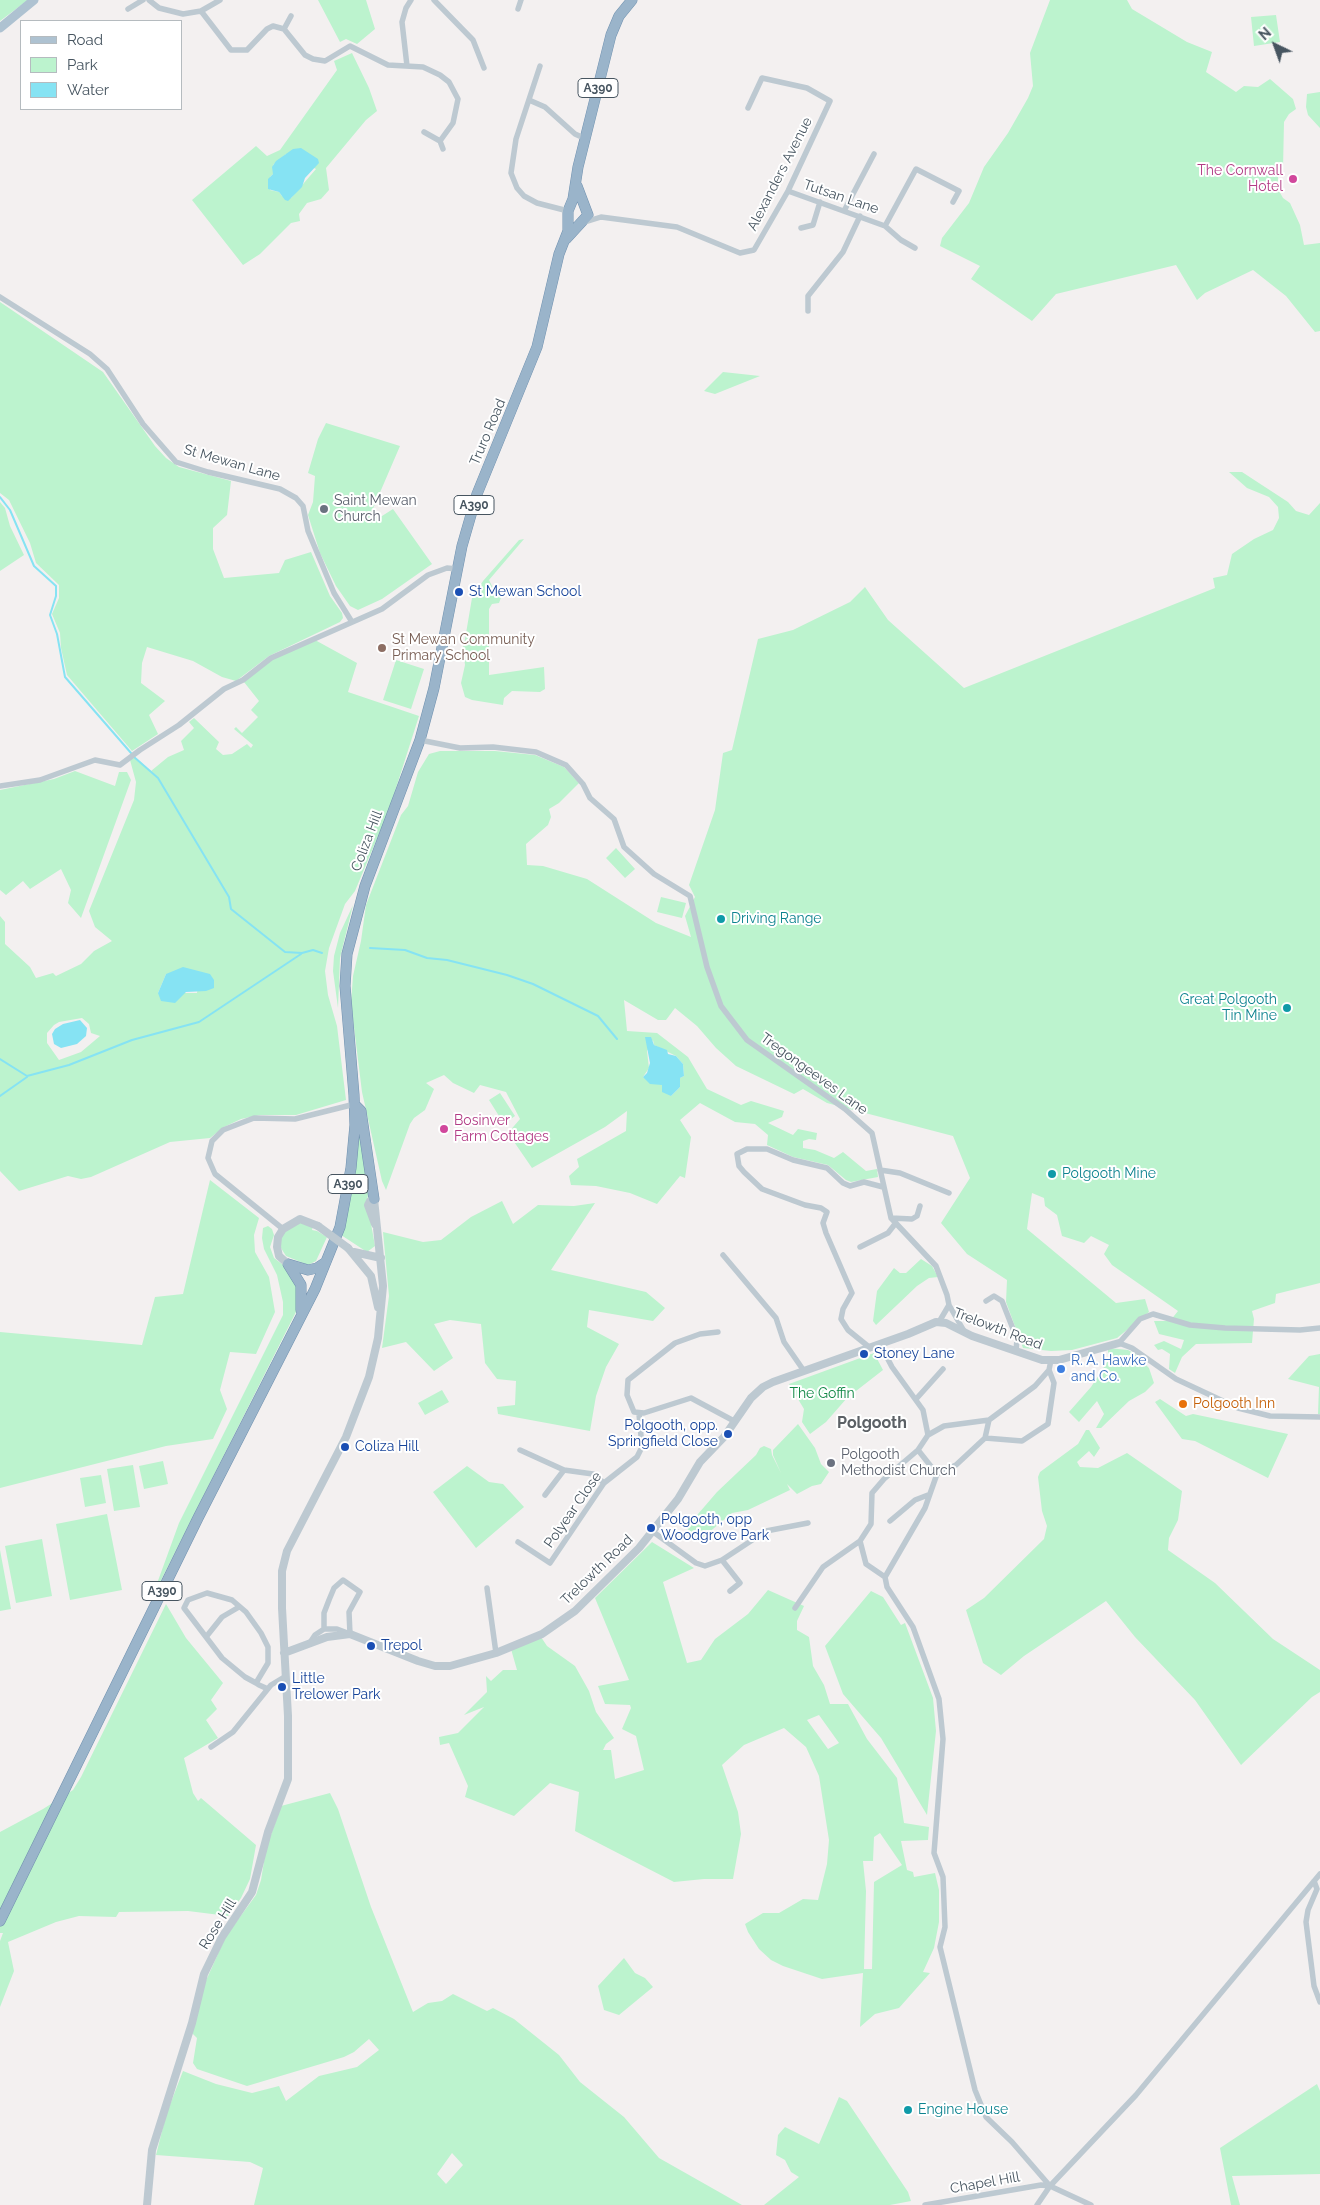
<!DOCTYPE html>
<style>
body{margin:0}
#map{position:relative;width:1320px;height:2205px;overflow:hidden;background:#f3f0f0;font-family:Raleway,sans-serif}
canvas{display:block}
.legend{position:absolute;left:20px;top:20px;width:162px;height:90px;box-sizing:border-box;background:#fff;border:1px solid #b5bbbf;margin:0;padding:6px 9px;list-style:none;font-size:15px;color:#475560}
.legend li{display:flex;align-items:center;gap:10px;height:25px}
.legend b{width:25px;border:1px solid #b5bbbf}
.north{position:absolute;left:1250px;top:20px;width:50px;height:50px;-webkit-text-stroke:4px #fff;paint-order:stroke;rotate:318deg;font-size:14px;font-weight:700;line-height:20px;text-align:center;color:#475560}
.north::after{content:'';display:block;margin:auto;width:18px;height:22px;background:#475560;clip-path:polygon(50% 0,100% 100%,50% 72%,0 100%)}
</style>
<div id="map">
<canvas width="1320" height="2205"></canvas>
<ul class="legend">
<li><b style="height:6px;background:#aec2d1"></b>Road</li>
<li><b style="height:14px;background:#bcf3ce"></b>Park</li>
<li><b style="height:14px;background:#86e3f3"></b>Water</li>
</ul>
<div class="north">N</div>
</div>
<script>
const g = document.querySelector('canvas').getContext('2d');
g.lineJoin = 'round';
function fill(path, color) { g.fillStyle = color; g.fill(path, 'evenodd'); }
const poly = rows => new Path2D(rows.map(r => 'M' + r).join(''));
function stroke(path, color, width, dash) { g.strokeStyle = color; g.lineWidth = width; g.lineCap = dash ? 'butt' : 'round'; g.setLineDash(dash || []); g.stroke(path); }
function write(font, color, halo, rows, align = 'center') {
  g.font = font + ' Raleway,sans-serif'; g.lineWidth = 4; g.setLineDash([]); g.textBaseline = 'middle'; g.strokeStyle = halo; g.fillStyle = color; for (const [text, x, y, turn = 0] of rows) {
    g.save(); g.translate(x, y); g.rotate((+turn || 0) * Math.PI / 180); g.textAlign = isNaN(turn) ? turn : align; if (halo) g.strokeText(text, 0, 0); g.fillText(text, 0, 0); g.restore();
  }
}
const green = poly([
 [0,0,28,0,0,21],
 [318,0,366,0,375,29,357,44,346,39,340,42],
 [1050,0,1127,0,1132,9,1187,42,1212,52,1206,72,1236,92,1244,86,1258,87,1270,79,1293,99,1296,109,1289,114,1284,122,1283,169,1278,176,1278,189,1283,198,1290,203,1300,225,1304,245,1320,243,1320,331,1315,332,1286,296,1253,270,1205,293,1197,300,1176,265,1056,294,1032,321,971,279,980,266,940,246,942,238,969,203,984,167,1008,133,1028,98,1033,86,1030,53],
 [1276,15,1280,42,1254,46,1251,17],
 [352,53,369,88,377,111,366,120,326,168,329,190,321,199,307,203,299,214,300,221,291,223,260,254,243,265,192,200,256,146,267,156,280,150,337,70,334,61],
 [286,154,316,169,291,198,282,196,279,192,270,190,270,177,273,174,273,165],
 [1320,92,1320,128,1308,115,1306,107,1307,94],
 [0,302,103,372,155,446,166,458,179,467,231,481,227,515,213,528,213,549,224,578,279,573,285,560,311,552,330,596,342,613,343,618,340,622,269,656,236,681,222,677,193,661,147,647,142,663,141,683,165,701,149,715,158,734,132,751,67,675,61,648,60,633,52,614,59,598,59,585,36,563,30,543,9,500,0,493],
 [723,372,760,376,715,394,704,391],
 [326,423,400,446,372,511,376,516,382,516,393,509,432,564,382,599,358,610,350,606,336,586,320,553,308,515,313,502,315,476,308,473,318,439],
 [1229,472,1242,472,1288,502,1296,511,1309,515,1320,503,1320,1283,1276,1294,1275,1303,1252,1311,1254,1319,1252,1343,1196,1344,1182,1357,1175,1373,1169,1369,1170,1354,1162,1349,1158,1350,1154,1345,1164,1341,1181,1349,1184,1340,1159,1334,1154,1321,1170,1321,1178,1311,1112,1265,1104,1254,1109,1245,1091,1236,1084,1243,1062,1236,1057,1215,1045,1206,1044,1198,1032,1193,1027,1229,1116,1303,1145,1299,1149,1312,1117,1338,1072,1350,1051,1351,1023,1348,1006,1302,1007,1280,967,1254,941,1223,970,1178,953,1136,827,1103,803,1089,794,1094,736,1066,716,1048,697,1026,675,1008,666,1020,658,1020,624,1000,627,1031,657,1033,688,1057,707,1089,741,1105,751,1101,784,1111,782,1117,768,1123,793,1135,798,1129,817,1133,816,1140,809,1139,803,1141,803,1148,815,1150,834,1158,843,1152,866,1171,877,1169,878,1177,851,1182,846,1180,828,1165,793,1157,767,1145,768,1135,755,1124,735,1122,700,1103,680,1120,691,1137,685,1178,680,1176,657,1204,630,1193,596,1186,571,1185,569,1176,579,1167,577,1159,626,1131,627,1111,605,1127,532,1168,508,1133,520,1119,506,1092,480,1085,474,1093,453,1083,444,1075,426,1083,434,1089,425,1110,414,1118,410,1124,386,1190,382,1181,362,1092,351,1003,353,976,361,941,366,905,401,815,408,806,418,772,429,754,440,751,495,751,535,755,564,767,579,783,559,803,549,809,551,817,548,825,526,844,527,865,543,866,587,879,656,923,691,937,685,916,695,897,689,885,715,810,723,753,732,750,758,639,793,630,850,602,865,587,888,620,964,688,1215,588,1213,578,1227,575,1232,554,1254,539,1273,530,1279,518,1278,507,1269,497,1247,488],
 [653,1040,654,1045,676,1056,683,1064,684,1076,680,1078,680,1087,671,1096,663,1085,643,1077,649,1068,647,1051],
 [0,502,5,508,10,526,24,555,0,571],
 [524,539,489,580,496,594,502,595,499,603,492,604,489,609,489,675,544,667,545,689,540,692,512,691,504,698,503,705,472,700,465,697,461,683,465,665,464,656,460,652,464,645,472,598,483,581,519,540],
 [315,640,357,663,348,692,419,716,389,810,355,891,345,904,329,948,325,971,328,995,337,1026,346,1100,296,1115,260,1115,241,1119,224,1127,210,1138,170,1142,91,1177,81,1179,68,1176,19,1191,0,1171,0,916,5,922,5,944,30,967,36,978,53,973,56,976,81,964,94,951,112,941,95,927,89,911,134,800,136,782,130,760,135,757,151,771,168,757,184,750,181,741,194,728,189,722,194,718,219,742,216,749,223,755,232,754,247,744,251,748,253,745,234,729,236,727,242,733,258,717,251,710,259,701,244,682,272,659],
 [200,972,197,993,158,993,166,974],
 [82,1018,89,1024,91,1033,100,1036,81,1052,59,1060,47,1043,47,1033,54,1025,59,1022],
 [396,660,424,669,411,709,383,700],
 [75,771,115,786,119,772,127,772,131,780,81,918,68,903,71,890,61,869,30,889,23,881,6,895,0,890,0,790,54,779],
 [616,848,635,869,625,878,606,858],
 [661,897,686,903,682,918,657,912],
 [353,905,340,958,338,1008,333,971,334,956,340,933],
 [500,1093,515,1116,504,1124,489,1100],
 [360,1117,366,1184,369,1188,367,1201,375,1246,367,1252,341,1235],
 [210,1180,259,1218,254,1235,255,1252,269,1277,275,1312,256,1354,230,1352,220,1390,227,1409,213,1439,166,1446,0,1488,0,1332,142,1345,155,1297,183,1294],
 [502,1201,513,1224,538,1205,574,1206,595,1203,551,1270,646,1292,665,1308,653,1321,589,1310,587,1327,619,1344,606,1367,596,1396,590,1431,498,1414,497,1407,515,1405,516,1381,497,1379,485,1363,481,1324,450,1320,434,1324,453,1358,434,1371,406,1342,382,1348,389,1296,383,1232,423,1242,441,1240,471,1217],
 [305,1222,313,1226,312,1230,317,1231,327,1237,316,1261,308,1265,286,1256,281,1248,281,1238,286,1229,294,1223],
 [268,1226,272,1229,274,1235,270,1247,274,1258,286,1267,297,1281,300,1304,151,1600,179,1523,283,1315,283,1302,277,1275,264,1249,262,1238,263,1228],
 [921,1259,932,1266,938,1277,929,1278,917,1286,876,1325,873,1321,877,1291,894,1268,900,1273,906,1273],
 [1108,1348,1128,1350,1135,1354,1149,1368,1154,1383,1145,1392,1129,1401,1101,1428,1096,1428,1104,1414,1097,1401,1079,1422,1069,1412,1091,1387,1108,1361],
 [874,1353,883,1370,847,1398,826,1422,810,1434,802,1422,804,1409,789,1384],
 [1320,1354,1320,1414,1318,1414,1319,1387,1288,1379,1309,1356],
 [442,1390,449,1402,425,1415,418,1403],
 [1160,1399,1186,1416,1193,1414,1288,1434,1268,1478,1195,1441,1182,1439,1155,1402],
 [798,1424,815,1448,821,1464,829,1472,821,1484,812,1486,797,1494,787,1484,790,1490,748,1510,732,1513,701,1539,686,1528,717,1492,756,1455,760,1448,764,1446,771,1449,772,1455,781,1473,773,1455,773,1450],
 [1086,1430,1089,1430,1100,1448,1094,1457,1089,1451,1077,1462,1080,1467,1098,1468,1127,1453,1182,1491,1178,1520,1169,1538,1168,1550,1215,1583,1273,1639,1320,1670,1320,1692,1312,1697,1241,1765,1195,1700,1135,1637,1106,1601,1024,1656,1001,1675,983,1663,966,1610,984,1598,1044,1539,1047,1526,1042,1511,1038,1477,1040,1472,1078,1444],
 [163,1461,168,1484,144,1489,139,1466],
 [133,1465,140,1507,114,1511,107,1469],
 [467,1466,489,1482,503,1484,524,1507,476,1548,433,1492],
 [101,1475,106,1503,85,1507,80,1478],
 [107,1514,122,1590,70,1600,56,1524],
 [42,1539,52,1596,16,1603,5,1546],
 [652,1542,694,1568,663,1582,687,1663,701,1660,715,1639,748,1614,768,1590,804,1606,797,1621,797,1630,809,1637,813,1666,824,1685,830,1704,848,1704,867,1739,897,1778,904,1823,929,1827,928,1840,901,1841,907,1870,913,1872,914,1877,935,1873,939,1890,939,1922,934,1948,923,1972,930,1973,899,2008,875,2014,860,2027,863,1973,822,1979,783,1966,771,1960,759,1949,748,1932,745,1924,763,1913,779,1913,803,1899,818,1900,827,1864,829,1840,819,1776,806,1747,784,1728,744,1745,722,1765,738,1812,741,1834,733,1879,704,1879,674,1882,575,1831,579,1792,550,1783,514,1816,465,1797,468,1786,449,1743,440,1745,439,1737,458,1733,484,1707,464,1715,487,1692,486,1676,491,1681,503,1670,517,1670,511,1649,541,1637,547,1646,575,1666,589,1691,596,1712,614,1738,606,1744,603,1750,611,1750,615,1779,644,1770,636,1736,622,1729,631,1708,630,1705,605,1704,598,1686,629,1680,595,1598],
 [819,1715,839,1743,828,1749,807,1720],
 [880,1833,902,1865,874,1882,872,1969,864,1969,866,1891,863,1861,873,1861,874,1837],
 [0,1550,11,1609,0,1611],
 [871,1591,883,1597,901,1625,905,1623,933,1698,936,1731,927,1815,881,1738,843,1694,825,1646],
 [166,1604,186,1638,223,1683,211,1700,217,1709,206,1720,218,1738,184,1758,193,1793,198,1801,201,1798,256,1845,250,1879,241,1898,228,1916,188,1911,119,1912,116,1917,79,1916,56,1922,8,1942,14,1971,0,2007,0,1941,3,1933,0,1933,0,1832,43,1809,73,1790,81,1777],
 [330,1793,338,1809,371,1907,413,2012,428,2003,442,2001,453,1994,487,2011,493,2008,514,2019,559,2055,580,2082,624,2117,659,2158,742,2205,254,2205,263,2168,250,2162,156,2155,166,2115,183,2071,216,2084,252,2093,279,2086,286,2101,319,2076,357,2067,379,2050,369,2039,354,2052,344,2057,247,2086,197,2069,193,2063,197,2038,192,2033,204,1985,226,1936,256,1895,261,1880,266,1849,281,1806],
 [452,2153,463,2165,446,2184,437,2174],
 [624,1958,635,1973,645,1978,653,1987,619,2015,604,2010,598,1986],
 [1317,2084,1320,2091,1320,2174,1232,2176,1240,2205,1231,2205,1220,2148],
 [839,2097,847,2101,908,2192,911,2201,890,2205,764,2205,799,2177,791,2172,785,2160,776,2155,778,2135,785,2127,819,2144]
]);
const water = poly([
 [301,148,318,159,319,163,305,178,302,187,288,201,285,200,279,192,268,189,268,179,273,174,272,167,276,161,293,149],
 [183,967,210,974,214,980,214,988,206,991,186,992,175,1003,161,1001,158,993,166,974],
 [80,1020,87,1028,86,1036,77,1044,61,1048,54,1044,52,1034,55,1029,63,1024],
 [645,1037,651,1037,654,1045,667,1050,668,1054,676,1056,683,1064,684,1076,680,1078,680,1087,671,1096,662,1092,662,1085,650,1084,643,1077,647,1073,650,1063]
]);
const stream = poly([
 [0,497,10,510,34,566,56,586,56,596,50,615,57,634,65,677,131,753],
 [134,757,158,778,229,897,231,909,285,952,302,953,313,950,322,953],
 [370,948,405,950,427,958,447,960,507,975,533,984,598,1016,617,1039],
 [0,1059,27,1076,69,1065,132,1040,199,1022,301,954],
 [0,1096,27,1077]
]);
const minor = poly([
 [149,0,159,8,183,14,201,11,220,0],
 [434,0,473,40,484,68],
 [128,9,143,0],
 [518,9,521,0],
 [201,11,231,50,247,50,267,29,273,26,284,29,305,55,313,59,325,61,350,46,388,65,423,67,440,75,449,82,458,99,453,123,440,141],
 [284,29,291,16],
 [407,66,402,22,406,8,411,0],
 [540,66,516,139,511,173,517,188,524,196,537,203,568,211],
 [529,100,545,107,575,134,586,139],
 [424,132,440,141,443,149],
 [788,191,885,226,901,240,915,248],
 [844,211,874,154],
 [585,222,601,217,677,227,740,253,754,250,788,191,830,101,807,88,762,78,748,108],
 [885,226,916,169,959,191,953,202],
 [801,228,813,225,820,202],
 [0,297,90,354,107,369,143,424,176,462,208,472,280,489,296,498,303,506,308,531,334,593,352,622],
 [808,311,808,296,843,252,860,216],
 [420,740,460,748,493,747,536,752,566,765,583,784,590,798,614,819,624,847,654,874,690,896,707,967,721,1006,747,1040,845,1109,872,1133,891,1218,936,1266,947,1295,949,1305,939,1322],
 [0,786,40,780,95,760,120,765,140,750,179,725,224,689,243,680,271,658,382,609,428,575,447,568,457,569],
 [880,1170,900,1173,949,1193],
 [891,1218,912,1219,917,1216,920,1206],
 [283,1229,215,1174,208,1158,212,1141,223,1130,254,1118,295,1119,355,1104],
 [860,1247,888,1233,895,1224],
 [723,1255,776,1318,784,1342,804,1371],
 [986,1301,994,1296,1002,1301,1017,1339,1016,1351],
 [949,1305,964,1331],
 [1320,1328,1300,1330,1225,1328,1190,1325,1153,1314,1140,1319,1119,1343,1132,1348,1176,1379,1238,1408,1270,1416,1320,1417],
 [718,1332,700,1334,675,1343,628,1380,627,1395,634,1412,644,1413,691,1398,734,1421],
 [880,1344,892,1367,923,1410,928,1435],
 [869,1347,848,1330,841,1319,843,1309,852,1293,826,1233,823,1223,827,1212,821,1208,805,1205,762,1189,744,1172,739,1166,737,1154,747,1149,767,1149,793,1160,827,1168,843,1183,850,1186,864,1182,883,1187],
 [917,1398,943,1369],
 [985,1438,989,1420],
 [520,1450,564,1470,593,1474,604,1483],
 [918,1450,937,1474,925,1508,885,1577,887,1587,913,1627,939,1699,943,1739,934,1853,943,1877,945,1927,940,1947,975,2090,986,2117,1012,2142,1050,2186,1091,2205],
 [937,1474,956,1465,985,1438,1022,1441,1048,1424,1054,1383,1049,1370],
 [545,1495,564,1470],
 [890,1521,915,1500,928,1495],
 [652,1531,696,1563,705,1566,722,1560,766,1531,808,1523],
 [518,1542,550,1563,604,1483,637,1457,642,1447,639,1414],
 [722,1560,740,1583,730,1591],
 [885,1577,866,1564,860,1541,871,1524,872,1493,884,1479,918,1450,928,1435,944,1426,989,1420,1035,1386,1049,1370,1051,1360],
 [487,1588,496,1653],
 [795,1608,823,1567,860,1541],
 [206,1637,222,1617,239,1607],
 [309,1644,315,1635,324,1629,337,1629,350,1634,349,1612,360,1592,343,1580,334,1588,329,1600,324,1613,324,1629],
 [256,1683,268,1663,268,1647,261,1633,246,1612,232,1600,207,1593,188,1600,184,1608,222,1658,245,1677,256,1683,259,1685,268,1689],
 [211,1747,233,1732,271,1685,286,1676],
 [1314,1881,1317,1889,1308,1910,1306,1922,1314,1986,1320,2002],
 [925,2205,1041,2185,1050,2186],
 [1037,2205,1050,2186,1136,2095,1320,1874]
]);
const tertiary = poly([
 [348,1248,371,1276,378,1307],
 [354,1252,381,1258],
 [288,1264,279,1256,277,1247,278,1237,283,1229,300,1219,318,1226],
 [284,1653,327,1637,350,1634,418,1661,435,1666,450,1666,496,1653,542,1634,575,1611,639,1548,678,1499,700,1462,724,1437,751,1398,763,1387,773,1382,908,1334,936,1322,946,1323,972,1336,1042,1360,1059,1360,1119,1343],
 [147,2205,152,2150,192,2023,204,1974,222,1937,252,1892,268,1832,288,1779,288,1716,282,1608,282,1571,287,1551,346,1437,369,1377,378,1338,383,1286,374,1199,370,1201,368,1205,375,1224]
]);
const primary = poly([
 [0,28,34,0]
]);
const trunk = poly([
 [566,239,588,215,577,186],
 [355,1105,361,1111,362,1118,374,1199],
 [288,1264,301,1285,301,1310],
 [288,1264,308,1270,317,1268,326,1262],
 [0,1921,198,1518,315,1289,340,1227,351,1168,355,1125,354,1095,345,986,347,954,365,886,420,740,434,688,462,546,477,494,537,347,559,254,568,231,568,211,573,199,578,167,611,35,619,16,632,0]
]);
const tertiaryBridge = poly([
 [318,1226,348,1248]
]);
const markers = [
 [1293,179,5,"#d1479c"],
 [324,509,5,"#6b7280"],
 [459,592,5,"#1a4fb4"],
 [382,648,5,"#8d6e63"],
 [721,919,5,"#0f9aa8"],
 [1287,1008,5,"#0f9aa8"],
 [444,1129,5,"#d1479c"],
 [1052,1174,5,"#0f9aa8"],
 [864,1354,5,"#1a4fb4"],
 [1061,1369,5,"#3f7fe0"],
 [1183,1404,5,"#e8710a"],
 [728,1434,5,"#1a4fb4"],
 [345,1447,5,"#1a4fb4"],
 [831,1463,5,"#6b7280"],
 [651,1528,5,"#1a4fb4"],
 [371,1646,5,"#1a4fb4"],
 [282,1687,5,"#1a4fb4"],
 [908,2110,5,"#0f9aa8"]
];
const shields = [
 [598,88,40],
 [474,505,40],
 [348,1184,40],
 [162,1591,40]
];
const shieldNames = [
 ["A390",598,88],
 ["A390",474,505],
 ["A390",348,1184],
 ["A390",162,1591]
];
const hotelNames = [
 ["The Cornwall",1283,171],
 ["Hotel",1283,187],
 ["Bosinver",454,1121,"left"],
 ["Farm Cottages",454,1137,"left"]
];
const streetNames = [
 ["Alexanders Avenue",780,174,-63],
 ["Tutsan Lane",841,197,19],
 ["Truro Road",488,432,-67],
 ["St Mewan Lane",232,463,16],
 ["Coliza Hill",367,841,-69],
 ["Tregongeeves Lane",814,1074,36],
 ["Trelowth Road",998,1329,21],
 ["Polyear Close",573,1510,-55],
 ["Trelowth Road",597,1570,-44],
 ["Rose Hill",218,1924,-58],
 ["Chapel Hill",985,2183,-10]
];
const worshipNames = [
 ["Saint Mewan",334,501],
 ["Church",334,517],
 ["Polgooth",841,1455],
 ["Methodist Church",841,1471]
];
const transitNames = [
 ["St Mewan School",469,592],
 ["Stoney Lane",874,1354],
 ["Polgooth, opp.",718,1426,"right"],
 ["Springfield Close",718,1442,"right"],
 ["Coliza Hill",355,1447],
 ["Polgooth, opp",661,1520],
 ["Woodgrove Park",661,1536],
 ["Trepol",381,1646],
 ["Little",292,1679],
 ["Trelower Park",292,1695]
];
const educationNames = [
 ["St Mewan Community",392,640],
 ["Primary School",392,656]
];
const cultureNames = [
 ["Driving Range",731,919],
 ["Great Polgooth",1277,1000,"right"],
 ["Tin Mine",1277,1016,"right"],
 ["Polgooth Mine",1062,1174],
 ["Engine House",918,2110]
];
const shopNames = [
 ["R. A. Hawke",1071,1361],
 ["and Co.",1071,1377]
];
const parkNames = [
 ["The Goffin",822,1394]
];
const foodNames = [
 ["Polgooth Inn",1193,1404]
];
const quarterNames = [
 ["Polgooth",872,1423]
];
fill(green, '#bcf3ce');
fill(water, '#86e3f3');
stroke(stream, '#86e3f3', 2);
stroke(trunk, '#7091af', 11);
stroke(minor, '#bdc9d1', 5.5);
stroke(tertiary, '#bdc9d1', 8);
stroke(primary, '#aec2d1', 9);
stroke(trunk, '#9ab4ca', 10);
stroke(tertiaryBridge, '#bdc9d1', 8);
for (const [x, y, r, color] of markers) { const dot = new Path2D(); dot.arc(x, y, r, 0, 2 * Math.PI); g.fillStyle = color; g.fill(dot); stroke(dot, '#fff', 2); }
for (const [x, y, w] of shields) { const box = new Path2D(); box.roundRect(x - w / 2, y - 9.5, w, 19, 4); g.fillStyle = '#fff'; g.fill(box); stroke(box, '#475560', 1); }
write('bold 12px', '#475560', null, shieldNames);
write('14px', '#b23c85', '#fff', hotelNames, 'right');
write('14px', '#475560', '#fff', streetNames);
write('14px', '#5b616d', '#fff', worshipNames, 'left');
write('14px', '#164399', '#fff', transitNames, 'left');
write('14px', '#785e54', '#fff', educationNames, 'left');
write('14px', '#0d838f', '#fff', cultureNames, 'left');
write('14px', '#366cbe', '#fff', shopNames, 'left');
write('14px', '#108845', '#fff', parkNames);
write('14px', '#c56008', '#fff', foodNames, 'left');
write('bold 16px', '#5c6166', '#fff', quarterNames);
</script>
